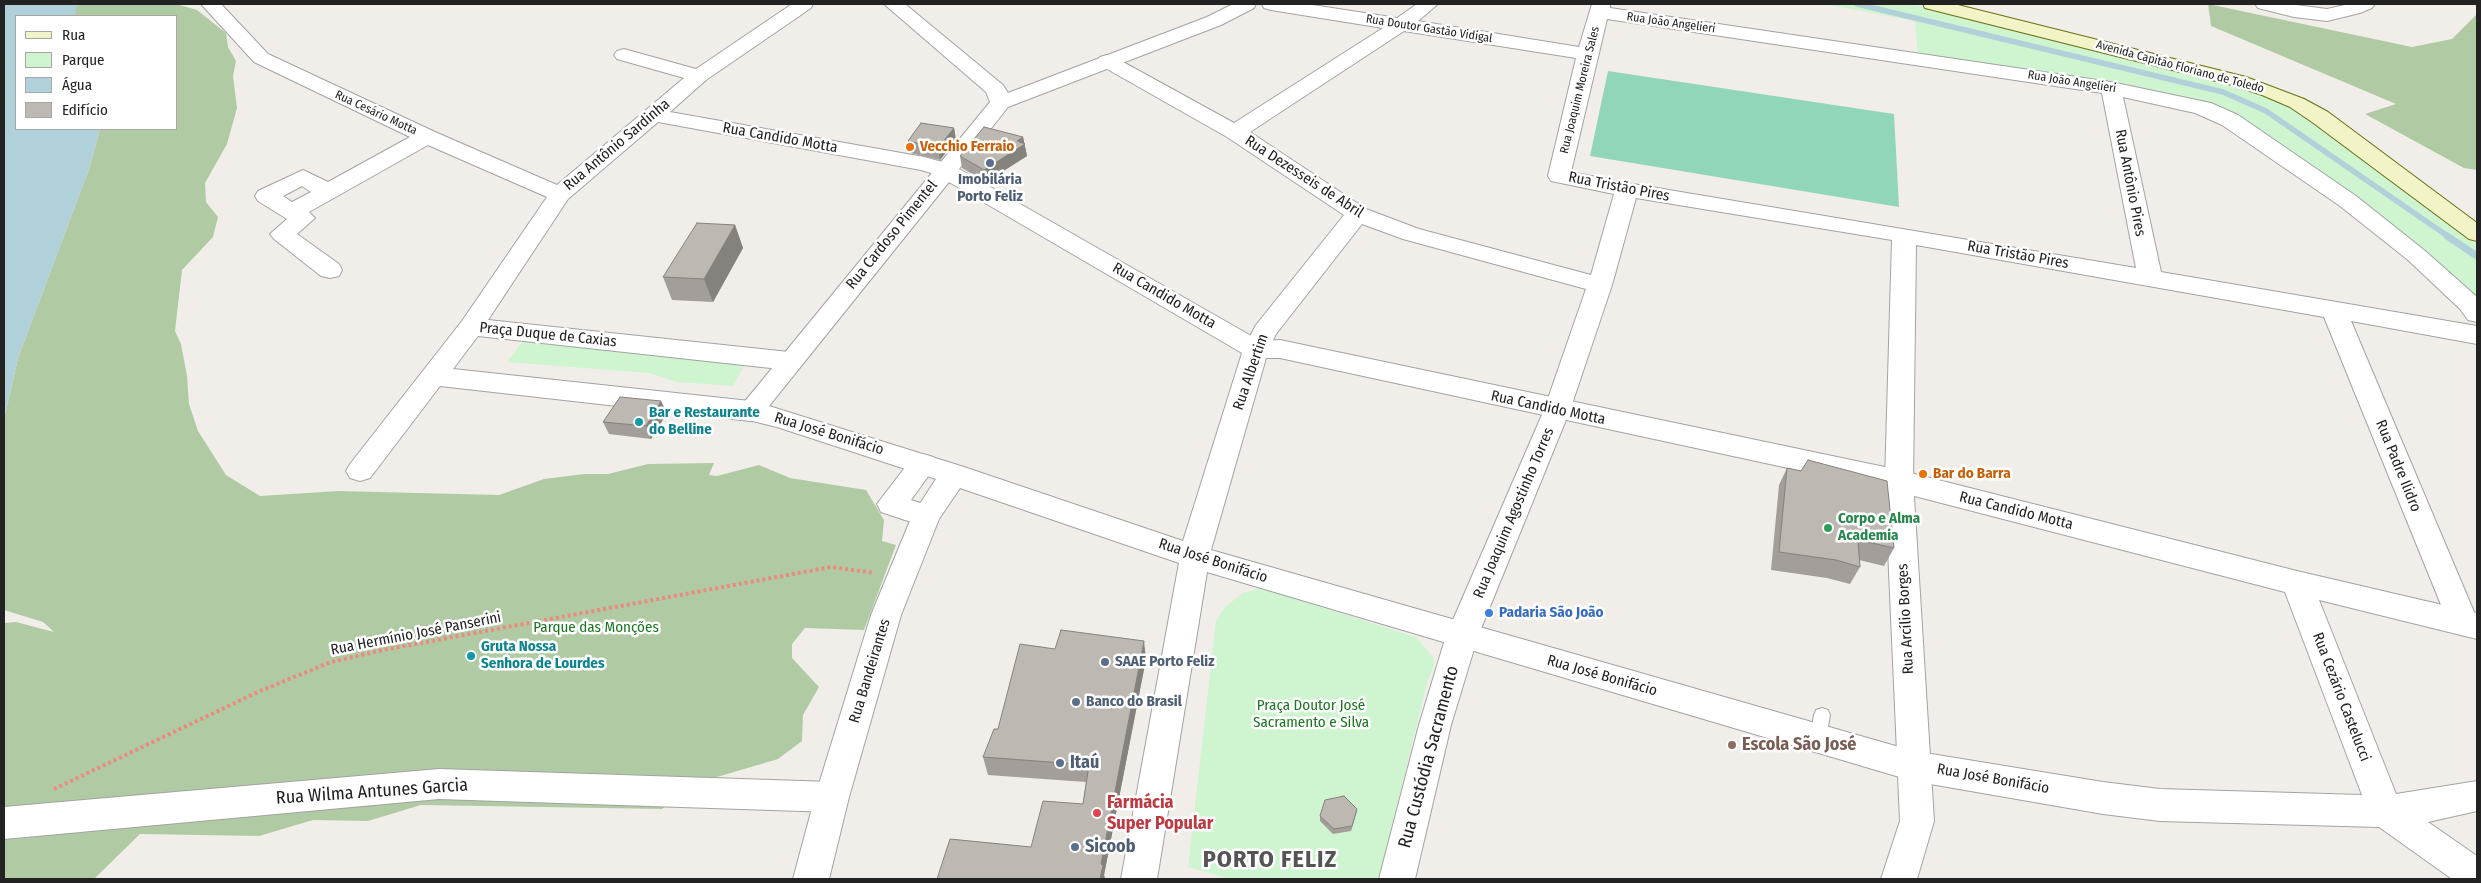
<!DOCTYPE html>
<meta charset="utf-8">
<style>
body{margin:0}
#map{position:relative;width:2481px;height:883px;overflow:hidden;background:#f1eeea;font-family:"Fira Sans Condensed",sans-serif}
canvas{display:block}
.frame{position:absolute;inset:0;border:5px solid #222;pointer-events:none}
.legend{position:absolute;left:15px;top:15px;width:162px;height:115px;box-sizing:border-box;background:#fff;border:1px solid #a7a7a7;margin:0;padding:6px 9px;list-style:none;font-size:15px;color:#222}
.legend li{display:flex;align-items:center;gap:10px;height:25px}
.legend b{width:25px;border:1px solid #a7a7a7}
</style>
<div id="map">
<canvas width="2481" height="883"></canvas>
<div class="frame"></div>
<ul class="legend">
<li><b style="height:6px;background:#f2f3c6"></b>Rua</li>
<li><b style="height:14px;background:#cef4d0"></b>Parque</li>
<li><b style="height:14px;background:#b0d1d9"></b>Água</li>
<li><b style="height:14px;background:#beb8b3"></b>Edifício</li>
</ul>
</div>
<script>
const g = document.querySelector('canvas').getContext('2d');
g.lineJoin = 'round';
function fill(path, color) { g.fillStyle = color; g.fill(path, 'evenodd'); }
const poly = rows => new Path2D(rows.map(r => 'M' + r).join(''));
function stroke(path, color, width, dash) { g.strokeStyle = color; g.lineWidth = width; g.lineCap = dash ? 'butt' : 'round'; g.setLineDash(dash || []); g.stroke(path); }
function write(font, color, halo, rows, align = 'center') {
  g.font = font + ' "Fira Sans Condensed",sans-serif'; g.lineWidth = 5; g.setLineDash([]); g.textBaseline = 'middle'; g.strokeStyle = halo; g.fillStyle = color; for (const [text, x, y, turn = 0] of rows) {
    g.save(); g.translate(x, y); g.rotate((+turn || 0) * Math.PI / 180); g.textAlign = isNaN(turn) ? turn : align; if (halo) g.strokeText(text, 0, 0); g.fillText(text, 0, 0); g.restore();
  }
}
const forest = poly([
 [73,4,176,4,197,10,226,33,228,47,236,61,233,76,237,108,227,144,205,183,206,202,218,217,213,237,182,270,175,331,181,344,187,376,189,404,198,431,226,475,260,496,338,491,499,495,544,479,584,474,608,474,648,464,714,463,709,475,717,476,759,465,790,478,866,490,884,520,882,541,896,545,864,630,805,628,792,644,792,658,819,687,803,715,802,741,778,759,700,782,662,809,421,805,368,821,313,820,259,836,140,834,94,879,4,879,4,623,16,622,54,632,43,622,4,610,4,419,18,358,89,169,100,129,176,129,176,16,68,16],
 [2208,4,2412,47,2452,39,2477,14,2477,170,2464,168,2365,114,2396,104,2211,26]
]);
const park = poly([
 [1824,4,1912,4,2249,90,2283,104,2316,123,2477,245,2477,305,2406,238,2241,120,1918,56,1915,21],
 [524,340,745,364,733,386,677,382,649,373,507,362],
 [1260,588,1416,637,1433,657,1434,665,1427,683,1379,879,1230,879,1188,867,1216,621,1225,607,1243,593]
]);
const pitch = poly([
 [1608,71,1894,114,1899,207,1590,156]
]);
const water = poly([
 [4,4,77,4,75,16,16,16,16,129,100,129,89,169,18,358,4,419]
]);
const streamFar1 = poly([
 [1857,4,2223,92,2266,111,2449,237]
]);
const stream = poly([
 [2447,236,2477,256]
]);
const path = poly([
 [54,789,260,691,331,662,383,650,831,567,875,573]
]);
const service = poly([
 [1822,708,1828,710,1830,715,1826,738,1824,743,1818,745,1812,743,1810,738,1814,715,1816,710,1822,708]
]);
const minor = poly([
 [201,4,221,4,268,54,435,132,557,185,684,78,617,59,614,55,617,51,624,49,696,69,792,4,813,4,811,8,706,80,670,112,924,157,953,165,956,170,953,175,945,177,921,170,658,122,568,199,488,320,789,352,798,355,802,361,798,367,789,370,478,336,453,369,750,401,760,404,763,411,760,418,750,421,440,386,370,478,360,481,350,478,346,471,350,464,462,321,547,197,428,145,309,212,315,218,297,234,339,264,342,270,339,276,330,278,321,276,274,239,270,234,287,219,258,201,255,196,258,191,303,170,328,182,410,137,254,62,201,4],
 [302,186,311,192,292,202,283,196,302,186],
 [1262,4,1306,4,1397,18,1417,4,1438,4,1418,21,1579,47,1592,4,1610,4,1610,8,2111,82,2211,103,2238,115,2356,196,2424,250,2477,297,2477,322,2468,320,2460,309,2408,260,2340,206,2222,125,2195,113,2123,97,2161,272,2477,326,2477,344,2351,321,2477,619,2474,631,2463,635,2452,631,2448,622,2324,317,1916,245,1913,481,1934,821,1917,879,1881,879,1900,821,1885,481,1892,240,1636,198,1612,285,1570,410,1478,636,1451,725,1415,879,1379,879,1419,725,1446,636,1544,410,1586,289,1403,239,1362,224,1276,334,1265,356,1256,359,1247,356,1243,350,1256,325,1344,215,1227,137,1100,65,1097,61,1100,57,1107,55,1114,57,1234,123,1383,28,1271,10,1264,8,1262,4],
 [1607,19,2102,93,2136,268,1627,183,1571,172,1607,19],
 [1404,31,1576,58,1548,176,1551,181,1614,194,1591,275,1419,229,1366,209,1250,132,1404,31],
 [2255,4,2288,4,2327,9,2349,4,2375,4,2372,8,2360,13,2327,21,2294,17,2258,8,2255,4],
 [923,454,933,457,937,464,911,500,936,508,940,516,936,524,926,527,881,512,877,504,913,457,923,454],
 [439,769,832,782,844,786,849,797,844,808,832,812,439,799,4,839,4,807,439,769]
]);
const tertiary = poly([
 [884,4,905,4,1003,85,1008,93,1207,17,1233,4,1256,4,1254,8,1221,25,1008,107,959,169,1260,341,1280,340,1899,470,2297,571,2477,613,2477,639,2319,600,2396,794,2477,781,2477,811,2428,822,2477,856,2477,879,2452,879,2379,827,2160,821,2103,814,1913,781,1207,572,1157,879,1121,879,1179,563,960,488,939,519,901,615,849,797,829,879,793,879,815,797,871,615,912,516,936,479,777,427,740,418,737,411,990,102,986,92,884,4],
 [949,182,1242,353,1183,541,964,467,769,406,949,182],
 [1266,358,1280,358,1899,492,2285,592,2362,795,2160,789,2103,782,1913,751,1211,550,1266,358]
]);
const secondary = poly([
 [1923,4,1954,4,2246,77,2304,99,2328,112,2477,223,2477,241,2469,239,2312,122,2290,107,2262,95,2232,85,1925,8,1923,4]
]);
const wall = poly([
 [954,128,956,140,940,160,910,153,908,141],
 [1023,137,1027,156,986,182,962,168,960,156],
 [735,225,743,248,713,302,672,300,663,277],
 [667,413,651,439,609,434,603,422],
 [1787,468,1894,548,1884,566,1859,560,1860,567,1850,584,1827,578,1771,570,1779,485],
 [1146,659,1104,875,1105,879,937,879,1031,847,1083,804,1086,782,988,775,983,757,998,729],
 [1357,809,1351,831,1333,834,1320,821,1320,816]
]);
const shadedWall = poly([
 [954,128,956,140,940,160,938,148],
 [1023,137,1027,156,986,182,984,170,1017,141],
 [735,225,743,248,713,302,704,279],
 [661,401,667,413,651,439,646,426],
 [1144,641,1146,659,1104,875,1105,879,1100,879,1101,864],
 [1357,809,1356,814,1351,831,1352,826]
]);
const building = poly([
 [921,123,954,128,938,148,908,141,921,123],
 [984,127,1023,137,1017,141,1025,144,984,170,960,156,984,127],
 [697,223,735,225,704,279,663,277,697,223],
 [620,397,661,401,646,426,603,422,620,397],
 [1808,460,1887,481,1894,548,1858,540,1860,567,1836,560,1779,552,1787,468,1801,471,1808,460],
 [1061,630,1144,641,1101,864,1103,865,1100,879,937,879,950,839,1031,847,1043,801,1083,804,1089,765,983,757,994,729,998,729,1020,644,1055,649,1061,630],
 [1344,796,1357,809,1352,826,1334,829,1320,816,1325,800,1344,796]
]);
const markers = [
 [910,147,5,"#e8710a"],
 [990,163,5,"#5c6f8a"],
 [639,422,5,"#0f9aa8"],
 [1923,474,5,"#e8710a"],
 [1828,528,5,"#2e9e5b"],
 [1489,613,5,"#3f7fe0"],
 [471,656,5,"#0f9aa8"],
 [1105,662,5,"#5c6f8a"],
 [1076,702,5,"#5c6f8a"],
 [1732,745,5,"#8d6e63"],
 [1060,763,5,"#5c6f8a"],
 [1097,813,5,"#e0444e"],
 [1075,847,5,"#5c6f8a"]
];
const farStreetnames = [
 ["Rua João Angelieri",1671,23,8],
 ["Rua Doutor Gastão Vidigal",1429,29,9],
 ["Avenida Capitão Floriano de Toledo",2180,67,15],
 ["Rua João Angelieri",2072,82,9],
 ["Rua Joaquim Moreira Sales",1580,90,-76],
 ["Rua Cesário Motta",376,113,25]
];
const streetNames = [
 ["Rua Candido Motta",780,138,10],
 ["Rua Antônio Sardinha",617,145,-40],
 ["Rua Dezesseis de Abril",1304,177,33],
 ["Rua Antônio Pires",2130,183,79],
 ["Rua Tristão Pires",1619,187,11],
 ["Rua Cardoso Pimentel",892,235,-51],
 ["Rua Tristão Pires",2018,255,10],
 ["Rua Candido Motta",1164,296,30],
 ["Praça Duque de Caxias",548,335,6],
 ["Rua Albertim",1251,372,-71],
 ["Rua Candido Motta",1548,408,12],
 ["Rua José Bonifácio",829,434,17],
 ["Rua Padre Ilidro",2398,466,68],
 ["Rua Candido Motta",2016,511,14],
 ["Rua Joaquim Agostinho Torres",1514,513,-67],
 ["Rua José Bonifácio",1213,561,18],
 ["Rua Arcílio Borges",1906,619,-93],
 ["Rua Hermínio José Panserini",416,634,-11],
 ["Rua Bandeirantes",870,671,-73],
 ["Rua José Bonifácio",1602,676,16],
 ["Rua Cezário Castelucci",2341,697,69],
 ["Rua José Bonifácio",1993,779,10]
];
const foodNames = [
 ["Vecchio Ferraio",920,147],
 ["Bar do Barra",1933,474]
];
const serviceNames = [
 ["Imobilária",990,180,"center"],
 ["Porto Feliz",990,197,"center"],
 ["SAAE Porto Feliz",1115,662],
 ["Banco do Brasil",1086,702]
];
const cultureNames = [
 ["Bar e Restaurante",649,413],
 ["do Belline",649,430],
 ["Gruta Nossa",481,647],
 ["Senhora de Lourdes",481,664]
];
const leisureNames = [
 ["Corpo e Alma",1838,519],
 ["Academia",1838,536]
];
const shopNames = [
 ["Padaria São João",1499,613]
];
const parkNames = [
 ["Parque das Monções",596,628],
 ["Praça Doutor José",1311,706],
 ["Sacramento e Silva",1311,723]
];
const nearEducationnames = [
 ["Escola São José",1742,745]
];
const nearStreetnames = [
 ["Rua Custódia Sacramento",1429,757,-75],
 ["Rua Wilma Antunes Garcia",372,792,-4]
];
const nearServicenames = [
 ["Itaú",1070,763],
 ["Sicoob",1085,847]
];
const nearHealthnames = [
 ["Farmácia",1107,803],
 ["Super Popular",1107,824]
];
const nearDistrictnames = [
 ["PORTO FELIZ",1270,860]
];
fill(forest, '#b0cba4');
fill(park, '#cef4d0');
fill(pitch, '#92d6ba');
fill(water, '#b0d1d9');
stroke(streamFar1, '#b0d1d9', 5.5);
stroke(stream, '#b0d1d9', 7);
stroke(service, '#a3a3a3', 2);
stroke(minor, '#a3a3a3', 2);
stroke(tertiary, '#a3a3a3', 2);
stroke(secondary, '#687012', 2);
stroke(path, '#eb8a81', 4, [3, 3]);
fill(service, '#fff');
fill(minor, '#fff');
fill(tertiary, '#fff');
fill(secondary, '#f2f3c6');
fill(wall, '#a39e9a');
fill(shadedWall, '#85817d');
fill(building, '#beb8b3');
stroke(building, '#85817d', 1);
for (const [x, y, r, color] of markers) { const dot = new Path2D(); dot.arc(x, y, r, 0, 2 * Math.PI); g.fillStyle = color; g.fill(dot); stroke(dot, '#fff', 2); }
write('12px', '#222', '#fff', farStreetnames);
write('15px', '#222', '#fff', streetNames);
write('bold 15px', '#c56008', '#fff', foodNames, 'left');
write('bold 15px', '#4e5e75', '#fff', serviceNames, 'left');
write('bold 15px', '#0d838f', '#fff', cultureNames, 'left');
write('bold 15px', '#27864d', '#fff', leisureNames, 'left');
write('bold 15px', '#366cbe', '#fff', shopNames, 'left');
write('15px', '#19771f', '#fff', parkNames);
write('bold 18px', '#785e54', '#fff', nearEducationnames, 'left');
write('18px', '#222', '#fff', nearStreetnames);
write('bold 18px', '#4e5e75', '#fff', nearServicenames, 'left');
write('bold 18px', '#be3a42', '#fff', nearHealthnames, 'left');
g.letterSpacing = '1px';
write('bold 24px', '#555', '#fff', nearDistrictnames);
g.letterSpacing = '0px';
</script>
